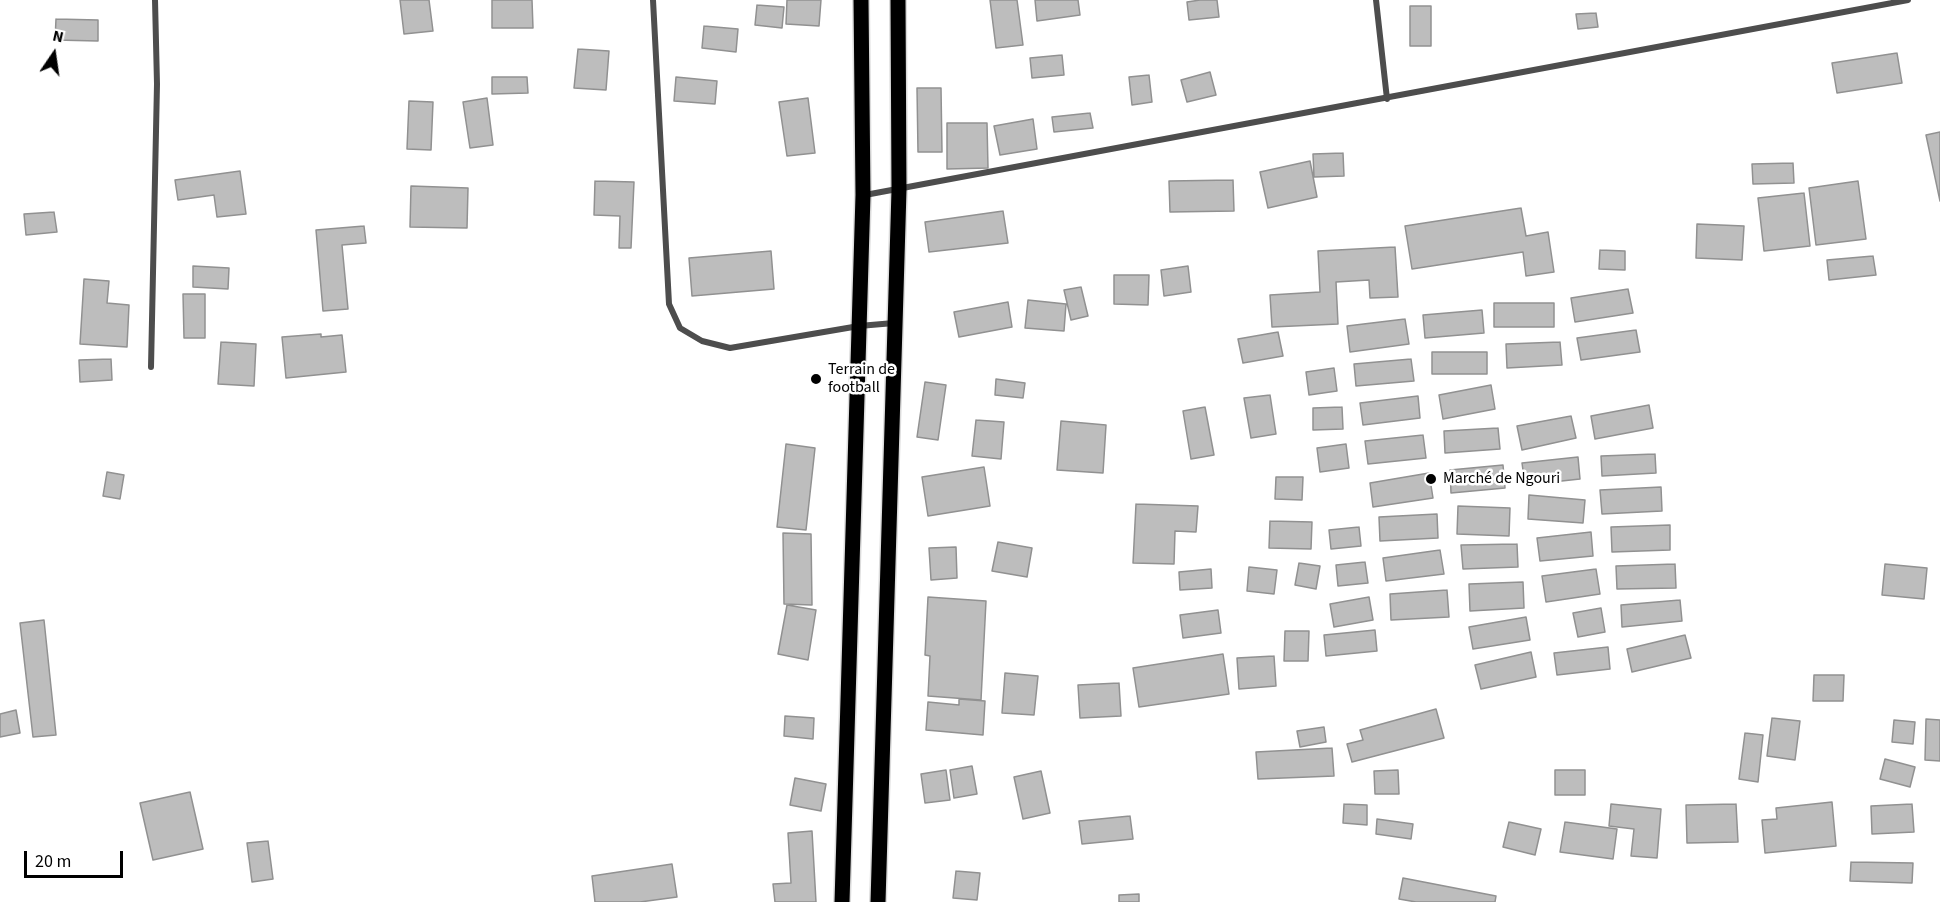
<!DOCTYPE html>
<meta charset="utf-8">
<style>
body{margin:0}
#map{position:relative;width:1940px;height:902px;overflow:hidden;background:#fff;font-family:"Source Sans 3",sans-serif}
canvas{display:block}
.north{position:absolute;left:24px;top:24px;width:60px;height:60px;-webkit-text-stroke:4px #fff;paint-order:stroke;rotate:13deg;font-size:16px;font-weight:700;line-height:24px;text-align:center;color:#000}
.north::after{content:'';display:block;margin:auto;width:21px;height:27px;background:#000;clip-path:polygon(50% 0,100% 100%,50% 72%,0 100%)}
.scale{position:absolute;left:24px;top:851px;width:99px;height:27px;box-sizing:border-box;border:3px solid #000;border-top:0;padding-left:8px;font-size:18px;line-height:21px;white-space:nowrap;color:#000;-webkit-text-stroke:4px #fff;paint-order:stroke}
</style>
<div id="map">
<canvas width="1940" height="902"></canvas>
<div class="north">N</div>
<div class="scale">20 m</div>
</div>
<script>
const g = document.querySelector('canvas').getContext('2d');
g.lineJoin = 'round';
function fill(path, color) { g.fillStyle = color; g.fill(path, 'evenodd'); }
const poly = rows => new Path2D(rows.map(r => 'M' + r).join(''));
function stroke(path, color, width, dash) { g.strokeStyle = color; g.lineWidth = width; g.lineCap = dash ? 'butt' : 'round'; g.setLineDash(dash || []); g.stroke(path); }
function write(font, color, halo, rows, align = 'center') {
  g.font = font + ' "Source Sans 3",sans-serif'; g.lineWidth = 5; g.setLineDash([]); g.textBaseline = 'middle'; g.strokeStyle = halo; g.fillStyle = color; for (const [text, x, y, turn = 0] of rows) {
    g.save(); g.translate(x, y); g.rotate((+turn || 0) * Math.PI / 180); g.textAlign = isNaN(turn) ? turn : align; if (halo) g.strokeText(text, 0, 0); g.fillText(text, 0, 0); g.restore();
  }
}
const building = poly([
 [400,0,429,0,433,31,404,34,400,0],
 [492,0,532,0,533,28,492,28,492,0],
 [787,0,821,0,819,26,786,24,787,0],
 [990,0,1017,0,1023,45,996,48,990,0],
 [1035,0,1078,0,1080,15,1037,21,1035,0],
 [1200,0,1217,0,1219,17,1189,20,1187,2,1200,0],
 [757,5,784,7,782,28,755,25,757,5],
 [1410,6,1431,6,1431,46,1410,46,1410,6],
 [1596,13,1598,27,1578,29,1576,14,1596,13],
 [56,19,98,20,98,41,55,40,56,19],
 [704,26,738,29,736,52,702,48,704,26],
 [578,49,609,51,606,90,574,88,578,49],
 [1897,53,1902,83,1837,93,1832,63,1897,53],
 [1062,55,1064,75,1032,78,1030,58,1062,55],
 [1210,72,1216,95,1187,102,1181,80,1210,72],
 [1149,75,1152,102,1132,105,1129,77,1149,75],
 [492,77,527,77,528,93,492,94,492,77],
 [676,77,717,81,715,104,674,101,676,77],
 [917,88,941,88,942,152,918,152,917,88],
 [487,98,493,145,470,148,463,102,487,98],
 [808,98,815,153,787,156,779,102,808,98],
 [409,101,433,102,431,150,407,149,409,101],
 [1090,113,1093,128,1054,132,1052,117,1090,113],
 [1033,119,1037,149,1000,155,994,126,1033,119],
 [947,123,987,123,988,168,947,169,947,123],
 [1940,132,1940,201,1926,135,1940,132],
 [1343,153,1344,176,1314,177,1313,154,1343,153],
 [1310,161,1317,197,1268,208,1260,172,1310,161],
 [1793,163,1794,183,1753,184,1752,164,1793,163],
 [240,171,246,214,217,217,214,195,178,200,175,180,240,171],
 [1233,180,1234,211,1170,212,1169,181,1233,180],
 [595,181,634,182,631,248,619,248,620,216,594,215,595,181],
 [1858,181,1866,239,1816,245,1809,188,1858,181],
 [411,186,468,188,467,228,410,227,411,186],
 [1804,193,1810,246,1764,251,1758,198,1804,193],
 [1521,208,1526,236,1548,232,1554,272,1526,276,1523,252,1412,269,1405,226,1521,208],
 [1003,211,1008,243,929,252,925,222,1003,211],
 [54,212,57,232,26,235,24,214,54,212],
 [1697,224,1744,226,1742,260,1696,258,1697,224],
 [364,226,366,243,342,245,348,309,323,311,316,230,364,226],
 [1395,247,1398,297,1370,298,1369,280,1336,282,1338,324,1272,327,1270,295,1320,292,1318,251,1395,247],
 [1600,250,1625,251,1625,270,1599,269,1600,250],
 [771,251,774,289,692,296,689,258,771,251],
 [1873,256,1876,275,1829,280,1827,260,1873,256],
 [193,266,229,268,228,289,193,287,193,266],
 [1188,266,1191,292,1164,296,1161,270,1188,266],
 [1114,275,1149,275,1148,305,1114,304,1114,275],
 [84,279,109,281,107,303,129,305,127,347,80,344,84,279],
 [1081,287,1088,316,1071,320,1064,290,1081,287],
 [1628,289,1633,313,1575,322,1571,298,1628,289],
 [183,294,205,294,205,338,184,338,183,294],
 [1028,300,1066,304,1064,331,1025,328,1028,300],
 [1008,302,1012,327,959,337,954,312,1008,302],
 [1494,303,1554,303,1554,327,1494,327,1494,303],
 [1482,310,1484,333,1425,338,1423,315,1482,310],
 [1405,319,1409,344,1350,352,1347,326,1405,319],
 [1636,330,1640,352,1581,360,1577,338,1636,330],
 [1278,332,1283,356,1243,363,1238,339,1278,332],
 [321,334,321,337,342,335,346,372,286,378,282,337,321,334],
 [221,342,256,344,254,386,218,384,221,342],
 [1560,342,1562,365,1507,368,1506,344,1560,342],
 [1432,352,1487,352,1487,374,1432,374,1432,352],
 [111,359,112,380,80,382,79,360,111,359],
 [1411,359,1414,381,1356,386,1354,364,1411,359],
 [1334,368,1337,391,1309,395,1306,372,1334,368],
 [996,379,1025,383,1023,398,995,395,996,379],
 [925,382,946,385,938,440,917,437,925,382],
 [1491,385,1495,409,1443,419,1439,395,1491,385],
 [1270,395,1276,434,1251,438,1244,398,1270,395],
 [1418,396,1420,418,1363,425,1360,403,1418,396],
 [1649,405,1653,428,1595,439,1591,416,1649,405],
 [1205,407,1214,455,1191,459,1183,411,1205,407],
 [1342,407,1343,429,1313,430,1313,408,1342,407],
 [1571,416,1576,438,1522,450,1517,426,1571,416],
 [976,420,1004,422,1001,459,972,456,976,420],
 [1061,421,1106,425,1103,473,1057,470,1061,421],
 [1498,428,1500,449,1445,453,1444,431,1498,428],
 [1423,435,1426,458,1368,464,1365,441,1423,435],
 [786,444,815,448,806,530,777,527,786,444],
 [1346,444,1349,468,1320,472,1317,448,1346,444],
 [1655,454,1656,473,1602,476,1601,456,1655,454],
 [1578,457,1580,479,1525,485,1522,463,1578,457],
 [1503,465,1505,488,1451,493,1450,470,1503,465],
 [984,467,990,506,928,516,922,477,984,467],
 [107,472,124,475,120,499,103,496,107,472],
 [1429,473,1433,498,1373,507,1370,483,1429,473],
 [1276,477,1303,477,1302,500,1275,499,1276,477],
 [1661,487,1662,511,1602,514,1600,490,1661,487],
 [1529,495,1585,500,1583,523,1528,519,1529,495],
 [1136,504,1198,506,1196,532,1175,531,1174,564,1133,563,1136,504],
 [1458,506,1510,508,1509,536,1457,534,1458,506],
 [1437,514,1438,538,1380,541,1379,517,1437,514],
 [1270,521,1312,522,1311,549,1269,548,1270,521],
 [1670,525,1670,550,1612,552,1611,527,1670,525],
 [1359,527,1361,546,1331,549,1329,530,1359,527],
 [1591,532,1593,556,1540,561,1537,538,1591,532],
 [783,533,811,534,812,605,784,604,783,533],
 [998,542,1032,548,1027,577,992,571,998,542],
 [1517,544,1518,567,1463,569,1461,545,1517,544],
 [956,547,957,578,931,580,929,548,956,547],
 [1440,550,1444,574,1386,581,1383,558,1440,550],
 [1365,562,1368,583,1338,586,1336,565,1365,562],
 [1299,563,1320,566,1316,589,1295,585,1299,563],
 [1675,564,1676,588,1617,589,1616,566,1675,564],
 [1885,564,1927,568,1924,599,1882,595,1885,564],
 [1249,567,1277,570,1274,594,1247,591,1249,567],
 [1211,569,1212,588,1180,590,1179,572,1211,569],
 [1596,569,1600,594,1546,602,1542,576,1596,569],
 [1523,582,1524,608,1470,611,1469,584,1523,582],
 [1447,590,1449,617,1391,620,1390,594,1447,590],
 [928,597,986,601,981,700,928,696,930,656,925,655,928,597],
 [1369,597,1373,620,1334,627,1330,604,1369,597],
 [1680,600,1682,621,1622,627,1621,605,1680,600],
 [787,605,816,610,808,660,778,654,787,605],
 [1601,608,1605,632,1578,637,1573,613,1601,608],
 [1218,610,1221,633,1183,638,1180,615,1218,610],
 [1526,617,1530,640,1473,649,1469,627,1526,617],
 [44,620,56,735,33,737,20,623,44,620],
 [1375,630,1377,651,1326,656,1324,635,1375,630],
 [1285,631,1309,631,1308,661,1284,661,1285,631],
 [1685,635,1691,658,1632,672,1627,649,1685,635],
 [1608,647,1610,669,1557,675,1554,653,1608,647],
 [1531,652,1536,677,1481,689,1475,665,1531,652],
 [1223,654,1229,694,1139,707,1133,668,1223,654],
 [1274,656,1276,686,1239,689,1237,658,1274,656],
 [1005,673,1038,676,1034,715,1002,713,1005,673],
 [1814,675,1844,675,1843,701,1813,701,1814,675],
 [1119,683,1121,716,1080,718,1078,685,1119,683],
 [959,699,985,701,983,735,926,730,928,702,959,705,959,699],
 [1436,709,1444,738,1352,762,1347,744,1363,740,1360,730,1436,709],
 [16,710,20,733,0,737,0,714,16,710],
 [785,716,814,718,813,739,784,736,785,716],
 [1772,718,1800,721,1795,760,1767,756,1772,718],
 [1926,719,1940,720,1940,761,1925,760,1926,719],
 [1894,720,1915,722,1913,744,1892,742,1894,720],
 [1324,727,1326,742,1300,747,1297,731,1324,727],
 [1745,733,1763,735,1758,782,1739,779,1745,733],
 [1332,748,1334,776,1258,779,1256,752,1332,748],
 [1885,759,1915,767,1910,787,1880,779,1885,759],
 [972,766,977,794,954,798,950,770,972,766],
 [946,770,950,800,925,803,921,774,946,770],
 [1398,770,1399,794,1375,794,1374,771,1398,770],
 [1555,770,1585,770,1585,795,1555,795,1555,770],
 [1041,771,1050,813,1023,819,1014,777,1041,771],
 [795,778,826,784,821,811,790,805,795,778],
 [190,792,203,849,153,860,140,803,190,792],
 [1832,802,1836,846,1765,853,1762,820,1777,819,1776,808,1832,802],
 [1344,804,1367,805,1367,825,1343,823,1344,804],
 [1611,804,1661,809,1657,858,1631,856,1634,829,1609,826,1611,804],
 [1736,804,1738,842,1687,843,1686,805,1736,804],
 [1912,804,1914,832,1872,834,1871,806,1912,804],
 [1130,816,1133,839,1082,844,1079,821,1130,816],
 [1377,819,1413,824,1411,839,1376,834,1377,819],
 [1509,822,1541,829,1535,855,1503,847,1509,822],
 [1565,822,1617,829,1613,859,1560,852,1565,822],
 [812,831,816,902,775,902,773,884,791,883,788,833,812,831],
 [268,841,273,879,252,882,247,843,268,841],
 [1851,862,1913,863,1912,883,1850,881,1851,862],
 [672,864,677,897,640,902,595,902,592,876,672,864],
 [956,871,980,873,977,900,953,898,956,871],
 [1403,878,1496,896,1495,902,1416,902,1399,899,1403,878],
 [1139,894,1139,902,1119,902,1119,895,1139,894]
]);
const minor = poly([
 [653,0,669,304,680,328,702,341,730,348,859,326,894,323],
 [1376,0,1387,99],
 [865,195,1908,0],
 [151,367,157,84,155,0]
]);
const primary = poly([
 [842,902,863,195,861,0],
 [878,902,899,190,898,0]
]);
const markers = [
 [816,379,6,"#000"],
 [1431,479,6,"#000"]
];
const poiNames = [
 ["Terrain de",828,370],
 ["football",828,388],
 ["Marché de Ngouri",1443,479]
];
fill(building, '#bdbdbd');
stroke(building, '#919191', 1.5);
stroke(primary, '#dbdbdb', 18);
stroke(minor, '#4d4d4d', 6);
stroke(primary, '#000', 15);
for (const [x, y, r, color] of markers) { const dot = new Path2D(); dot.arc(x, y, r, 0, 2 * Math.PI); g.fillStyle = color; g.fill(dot); stroke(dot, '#fff', 2); }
write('16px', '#000', '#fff', poiNames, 'left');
</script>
